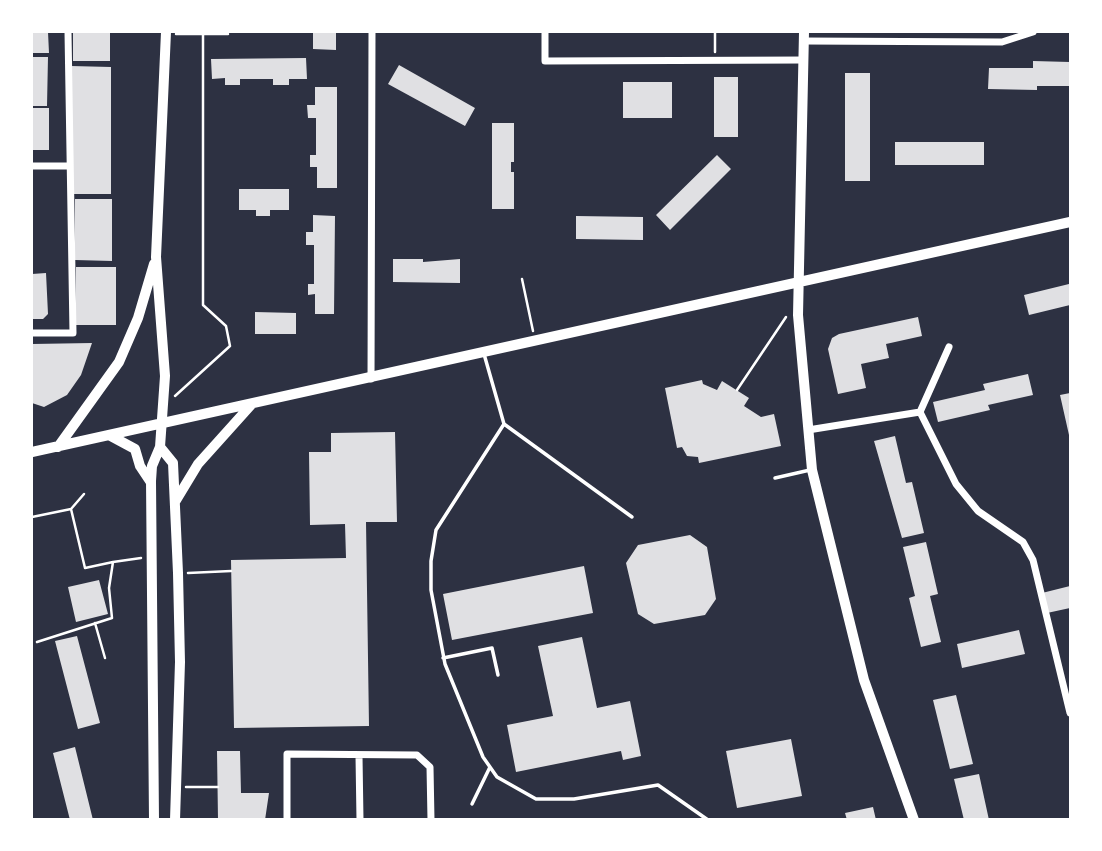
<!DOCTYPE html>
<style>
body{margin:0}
#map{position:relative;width:1102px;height:851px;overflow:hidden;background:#2d3142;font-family:"Varela Round",sans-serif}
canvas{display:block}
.frame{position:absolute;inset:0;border:33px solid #fff;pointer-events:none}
</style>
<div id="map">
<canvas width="1102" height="851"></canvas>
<div class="frame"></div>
</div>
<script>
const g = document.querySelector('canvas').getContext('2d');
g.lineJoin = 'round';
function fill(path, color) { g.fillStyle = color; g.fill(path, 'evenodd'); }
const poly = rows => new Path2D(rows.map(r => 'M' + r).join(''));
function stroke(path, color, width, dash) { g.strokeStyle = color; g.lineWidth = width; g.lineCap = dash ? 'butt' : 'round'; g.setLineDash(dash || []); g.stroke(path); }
const building = poly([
 [32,32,48,32,49,53,32,53],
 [73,32,110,32,110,61,73,61],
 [313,32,336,32,336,50,313,49],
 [32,57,48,57,47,106,32,106],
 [306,58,307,79,289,79,289,85,273,85,273,79,240,79,240,85,225,85,225,78,212,79,211,59],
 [1033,61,1070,62,1070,86,1037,86,1037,90,988,89,989,68,1033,68],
 [399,65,475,108,465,126,388,84],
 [71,66,111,67,111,194,72,194],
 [845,73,870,73,870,181,845,181],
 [714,77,738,77,738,137,714,137],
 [623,82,672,82,672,118,623,118],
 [315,87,337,87,337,188,317,188,317,167,310,167,310,155,316,155,316,118,308,118,307,105,315,105],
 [32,108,49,108,49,150,32,150],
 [492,123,514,123,514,162,511,162,511,172,514,172,514,209,492,209],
 [895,142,984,142,984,165,895,165],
 [717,155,731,169,670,230,656,215],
 [239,189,289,189,289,210,270,210,270,216,256,216,256,210,239,210],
 [75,199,112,199,112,261,75,260],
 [313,215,335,216,334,314,315,314,315,294,308,295,308,284,314,284,314,245,306,245,306,232,313,232],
 [576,216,643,217,643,240,576,239],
 [393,259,423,259,423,262,460,259,460,283,393,282],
 [76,267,116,267,116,325,76,325],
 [46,273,48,314,43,319,32,319,32,274],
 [1069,284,1070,305,1029,315,1024,295],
 [255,312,296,313,296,334,255,334],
 [918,317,922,336,886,344,889,358,861,364,866,388,838,394,828,349,832,338,839,334],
 [92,343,81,375,67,395,44,407,32,403,32,344],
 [1028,374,1033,395,988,405,990,410,938,422,933,402,985,390,983,384],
 [702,380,703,384,717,390,722,381,749,398,744,406,761,417,774,414,781,446,699,463,698,457,687,456,682,447,677,448,665,388],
 [1070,393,1070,435,1069,435,1060,395],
 [395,432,397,522,366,522,369,726,234,728,231,560,346,558,345,524,310,525,309,452,331,452,331,433],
 [895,436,906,483,912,482,924,533,902,538,874,441],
 [690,535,707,547,716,599,705,615,654,624,638,614,626,563,638,545],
 [926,542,938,594,930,596,941,642,921,647,909,598,915,596,903,547],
 [584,566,593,613,452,640,443,594],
 [99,580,108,614,76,622,68,587],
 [1070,586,1070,608,1047,613,1042,593],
 [1019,630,1025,654,962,668,957,644],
 [77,636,100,723,78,729,55,641],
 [582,637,597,708,630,701,641,756,623,760,621,751,516,772,507,725,553,716,538,646],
 [956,695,973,764,950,769,933,700],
 [791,739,802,796,737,808,726,751],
 [75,747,93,820,70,820,53,753],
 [217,751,240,751,241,793,269,793,265,820,218,820],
 [979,774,989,820,964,820,954,779],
 [873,807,876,820,847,820,845,813]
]);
const path = poly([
 [715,32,715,52],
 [176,34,228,34],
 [522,279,533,331],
 [737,390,786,317],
 [175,396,230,346,226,326,203,305,203,32],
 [71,509,85,568,113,562],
 [32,517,71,509,84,494],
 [188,573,231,571],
 [95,623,105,658],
 [37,642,112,618,109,588,113,562,141,558],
 [186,787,218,787]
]);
const service = poly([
 [484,354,504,424,436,530,431,561,431,590,445,664,483,757,497,777,536,799,574,799,658,785,708,820],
 [504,424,632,517],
 [775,478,810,470],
 [443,658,492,648,498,675],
 [472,804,490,767]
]);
const minor = poly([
 [545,32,545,61,804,60],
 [804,41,1002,42,1033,32],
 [32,166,70,166],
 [32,333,73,333,68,32],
 [371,379,372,32],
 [920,412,949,347],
 [808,430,920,412,956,484,978,511,1023,542,1033,560,1070,713],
 [359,756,360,820],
 [287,820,287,754,417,755,430,767,431,820]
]);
const tertiary = poly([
 [166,32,156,257,165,376,160,447,173,463,178,573,180,662,175,820],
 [804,32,798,315,812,470,864,680,914,820],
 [109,435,135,449,140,466,150,481],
 [58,447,119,362,138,318,154,264],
 [32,452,1070,222],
 [175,502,198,464,251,405],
 [154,820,151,481,152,466,160,447]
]);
fill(building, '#e0e0e3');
stroke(path, '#fff', 2.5);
stroke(service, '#fff', 3.5);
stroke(minor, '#fff', 7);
stroke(tertiary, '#fff', 10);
</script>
